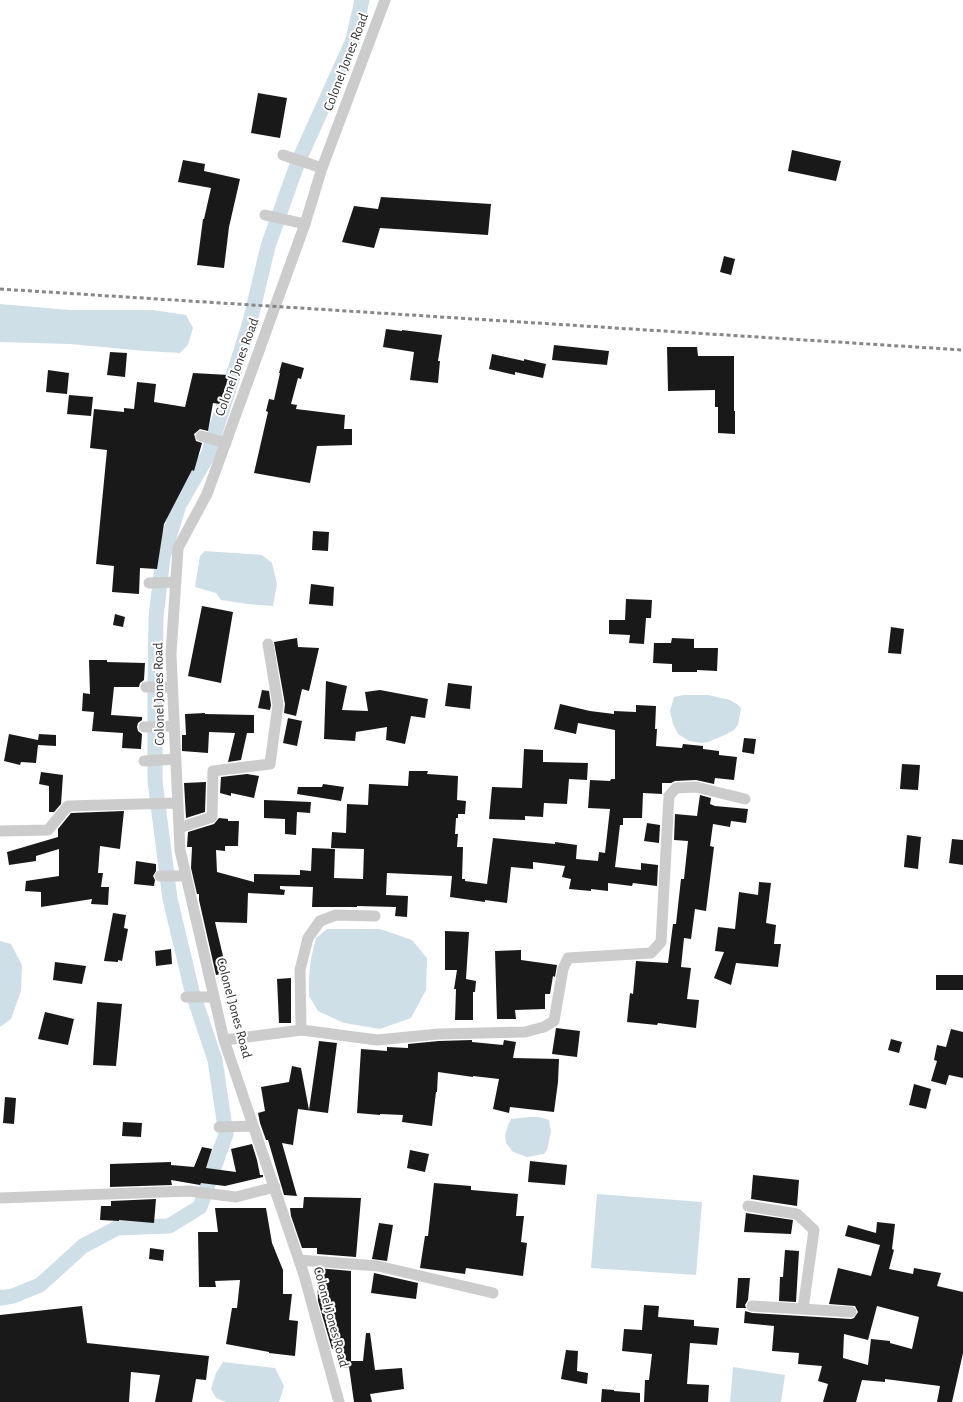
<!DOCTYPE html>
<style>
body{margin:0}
canvas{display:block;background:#fff}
</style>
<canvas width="963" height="1402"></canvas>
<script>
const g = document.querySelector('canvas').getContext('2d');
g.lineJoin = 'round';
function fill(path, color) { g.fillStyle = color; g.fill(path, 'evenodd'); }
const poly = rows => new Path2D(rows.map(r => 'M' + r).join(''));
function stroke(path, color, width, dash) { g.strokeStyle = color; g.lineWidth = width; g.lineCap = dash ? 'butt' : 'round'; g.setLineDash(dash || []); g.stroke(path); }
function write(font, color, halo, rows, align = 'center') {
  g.font = font + ' "Alegreya Sans",sans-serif'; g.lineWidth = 4; g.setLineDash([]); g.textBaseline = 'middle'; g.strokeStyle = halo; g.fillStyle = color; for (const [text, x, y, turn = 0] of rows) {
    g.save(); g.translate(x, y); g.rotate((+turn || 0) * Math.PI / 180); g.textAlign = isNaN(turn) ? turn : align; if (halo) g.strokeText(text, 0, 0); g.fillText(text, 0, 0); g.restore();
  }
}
const water = poly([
 [0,304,69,310,153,310,186,315,193,328,192,331,188,345,180,353,145,351,70,344,0,342],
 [205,551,262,555,272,563,277,584,273,606,247,604,221,600,216,593,195,587,200,556],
 [683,695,708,695,730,700,737,704,741,708,738,725,734,730,725,735,708,742,701,743,689,741,678,734,673,724,670,711,674,697],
 [327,929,380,929,412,940,427,958,426,990,411,1018,380,1029,344,1023,318,1011,309,996,309,977,311,959,316,938],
 [0,941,11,944,22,965,21,991,11,1019,0,1027],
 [529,1117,539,1117,549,1120,551,1131,547,1150,544,1154,527,1157,513,1152,506,1143,505,1136,508,1125,511,1119],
 [597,1194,702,1202,696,1275,591,1268],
 [223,1362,275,1368,284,1386,279,1402,226,1402,216,1398,211,1389,216,1373],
 [733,1367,785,1375,781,1402,730,1402]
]);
const canal = poly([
 [0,1297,1,1298,13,1296,40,1285,83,1246,117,1228,169,1226,200,1207,226,1134,215,1060,192,991,170,899,155,781,155,682,156,617,163,557,179,505,208,455,250,322,268,246,298,162,353,40,362,0]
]);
const building = poly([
 [258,93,287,98,280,138,251,133],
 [792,150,841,161,836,181,788,171],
 [183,160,205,164,204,171,240,179,229,227,224,268,197,265,203,219,204,219,211,188,178,182],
 [381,197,491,204,488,235,380,228,374,248,342,242,354,206,378,209],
 [724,256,735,259,731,275,720,272],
 [386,329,402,331,402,330,442,335,438,361,440,361,438,383,410,380,414,352,383,347],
 [554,345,609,351,607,365,552,360],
 [667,347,697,347,698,356,734,356,734,411,735,411,735,434,718,433,718,407,715,407,715,390,668,391],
 [110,352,127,353,125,377,107,375],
 [492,354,524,361,524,359,546,364,543,378,515,372,515,375,489,369],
 [282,362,304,368,301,379,298,378,291,404,297,405,296,409,345,415,344,429,352,429,352,445,317,446,310,483,254,473,268,412,266,411,269,399,274,400,280,373,279,373],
 [48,370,69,373,67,394,46,392],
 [193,373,229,375,220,404,213,403,208,431,200,429,194,434,196,441,202,443,194,471,192,470,164,524,157,569,140,568,139,594,112,592,114,566,96,564,107,450,90,448,94,409,124,412,124,408,134,409,137,382,156,384,154,402,185,407],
 [69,395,93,397,91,416,67,414],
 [313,531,329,532,328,551,312,550],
 [311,584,334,587,333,606,309,604],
 [626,599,652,600,651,618,646,618,644,644,629,643,630,635,609,634,609,620,625,620],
 [202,606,233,612,221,683,188,676],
 [115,614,125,617,123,627,113,625],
 [891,627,904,629,901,654,888,653],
 [297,638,298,647,319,648,309,691,302,689,296,716,284,713,285,704,274,642],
 [672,638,694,639,694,648,718,648,717,671,697,670,697,672,672,672,672,664,653,663,654,643,671,643],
 [89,660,107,660,107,662,145,663,144,680,140,683,139,687,114,687,111,715,142,717,142,720,138,723,137,727,138,731,142,734,141,749,122,748,123,733,92,731,94,712,82,711,83,693,90,694],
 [326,681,347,686,342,710,368,711,365,692,380,690,428,699,425,718,411,716,405,744,386,740,387,727,356,732,355,741,324,739],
 [448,683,472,686,470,709,445,706],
 [262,690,269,691,271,705,270,710,258,708],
 [560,704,590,711,614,714,614,711,636,712,636,705,656,706,655,729,657,729,656,746,682,748,683,744,703,746,703,749,719,751,719,755,737,757,734,780,715,778,714,784,696,780,675,781,671,783,662,783,662,794,643,793,642,818,623,818,623,825,620,825,615,867,641,870,641,863,658,865,657,886,633,883,632,886,608,883,608,891,591,889,591,891,569,889,571,879,562,877,565,866,533,862,533,869,511,867,507,903,485,900,485,902,450,897,452,876,387,873,386,895,408,896,407,917,395,916,396,907,357,906,357,907,312,907,313,887,280,886,280,889,285,890,284,895,248,893,247,923,215,922,227,973,216,975,199,900,199,894,197,894,191,868,192,847,187,847,188,832,214,824,219,818,228,819,228,821,239,821,238,846,225,846,225,851,216,850,217,872,254,882,254,874,300,875,300,870,311,871,312,848,335,849,334,878,363,879,364,849,331,848,332,832,346,833,347,804,368,805,369,784,408,786,409,771,428,771,427,774,458,776,457,800,466,801,465,814,458,814,458,818,456,818,455,834,458,834,457,847,463,847,462,879,465,879,465,881,487,884,493,838,555,844,555,842,577,845,576,859,598,861,599,852,605,853,610,809,588,808,590,780,610,781,611,779,615,779,615,730,578,723,576,734,554,729],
 [205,713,205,714,254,715,254,733,247,733,241,760,228,762,235,733,209,732,208,753,182,751,182,735,186,735,185,714],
 [288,718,302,721,297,746,283,743],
 [9,734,38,740,39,734,56,735,56,746,38,745,36,763,21,762,20,765,4,761],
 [744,738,756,739,754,754,742,752],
 [524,749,543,750,543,762,588,763,587,780,569,779,567,804,544,803,543,817,525,816,525,820,489,819,492,787,522,788],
 [902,764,920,765,918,790,900,789],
 [41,772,63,775,61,804,54,812,49,812,49,786,39,784],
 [247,774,259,776,254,798,231,793,231,796,220,793,221,777],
 [206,782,205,812,186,818,184,783],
 [323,784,344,787,341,801,297,794,298,787,322,787],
 [700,795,711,798,710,804,715,806,748,809,746,823,731,821,730,827,713,824,710,846,714,847,706,911,695,909,691,939,684,938,681,967,691,968,687,999,699,1000,696,1028,658,1023,657,1025,627,1022,630,993,633,994,636,961,668,963,673,924,676,924,681,879,684,879,688,841,674,840,675,814,697,816],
 [264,800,311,802,310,813,297,812,296,835,285,834,285,819,264,818],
 [124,811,120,849,100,846,98,873,103,873,101,887,109,887,108,905,91,904,92,899,41,907,41,892,25,891,26,881,59,876,59,849,36,856,36,861,9,865,7,852,58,837,58,829,71,813],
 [647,823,660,825,659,843,644,841],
 [907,835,921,837,918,869,904,867],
 [952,839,963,840,963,865,949,863],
 [136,861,156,864,156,871,153,876,155,880,154,886,134,884],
 [759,882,771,883,766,923,776,925,774,944,781,944,778,967,736,963,731,985,714,978,724,952,715,951,718,927,735,929,739,892,758,895],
 [113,913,126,915,124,928,128,929,122,961,118,960,118,962,104,961],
 [445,931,469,932,466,979,476,981,475,992,473,992,473,1020,455,1020,456,989,454,989,457,970,445,970],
 [171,949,172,964,156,966,155,951],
 [521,950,521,960,557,965,555,977,553,976,550,994,545,994,545,1009,515,1010,516,1019,497,1019,495,951],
 [55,962,86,966,82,984,53,980],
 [936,975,963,975,963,990,936,990],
 [291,978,291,1023,279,1023,277,979],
 [97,1002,122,1004,116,1066,93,1065],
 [45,1012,74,1019,68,1045,38,1039],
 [556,1028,580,1031,577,1057,552,1054],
 [951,1029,963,1032,963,1078,949,1075,946,1085,931,1081,937,1061,934,1060,937,1045,946,1047],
 [891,1039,902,1042,899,1053,888,1050],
 [472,1040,472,1042,503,1045,504,1040,516,1042,513,1058,559,1059,558,1082,554,1112,510,1107,509,1113,493,1109,499,1079,473,1076,473,1077,438,1072,437,1092,436,1092,432,1126,402,1122,403,1115,380,1114,380,1115,357,1113,361,1049,387,1051,387,1047,408,1048,408,1044,439,1041],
 [319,1041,337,1043,328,1113,298,1109,293,1145,282,1143,297,1196,284,1195,268,1140,266,1140,260,1123,258,1113,265,1111,261,1087,289,1082,292,1066,301,1068,309,1110],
 [914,1084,931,1089,926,1109,909,1105],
 [5,1097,16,1098,14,1124,3,1123],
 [123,1122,142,1123,141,1137,122,1136],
 [252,1144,257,1160,260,1175,263,1175,263,1177,225,1186,201,1183,200,1185,171,1180,172,1185,110,1187,110,1164,171,1162,171,1165,194,1167,202,1147,212,1149,206,1168,236,1172,231,1149],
 [410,1150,429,1154,425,1172,407,1168],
 [530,1161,567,1165,565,1185,528,1182],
 [753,1175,799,1180,797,1206,751,1199],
 [434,1183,471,1186,471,1190,518,1194,516,1216,524,1216,521,1242,527,1243,523,1276,466,1268,465,1274,420,1268,425,1236,428,1236],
 [304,1197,361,1198,356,1257,317,1254,317,1248,302,1248,291,1216,290,1208,303,1208],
 [156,1199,154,1223,119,1220,119,1221,100,1220,101,1206,111,1206,111,1201],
 [215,1208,266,1208,272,1243,283,1270,283,1294,292,1294,289,1320,298,1321,295,1356,269,1353,269,1352,226,1344,232,1308,237,1308,240,1280,215,1281,216,1287,199,1287,198,1232,218,1232],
 [746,1213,793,1220,791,1234,744,1232],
 [877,1222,895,1224,892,1249,894,1250,889,1269,913,1274,914,1268,941,1273,937,1286,963,1292,963,1353,952,1402,937,1402,940,1386,885,1379,885,1382,862,1380,856,1402,823,1402,828,1384,818,1381,822,1366,798,1364,799,1353,772,1351,774,1326,744,1323,745,1311,752,1313,851,1319,854,1318,858,1312,855,1306,829,1304,838,1268,871,1276,880,1245,845,1236,848,1225,876,1233],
 [877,1306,919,1317,912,1349,890,1343,890,1341,871,1339,868,1365,843,1358,844,1334,868,1340],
 [379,1223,393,1225,387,1261,372,1259],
 [150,1248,164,1250,163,1261,149,1259],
 [785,1250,799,1251,796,1302,779,1301,780,1277,783,1277],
 [317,1268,351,1271,351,1361,363,1361,366,1333,370,1333,375,1370,402,1368,404,1389,370,1394,372,1402,354,1402,349,1367,341,1368,339,1348,332,1349,318,1301],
 [374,1273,418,1283,416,1299,371,1293],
 [738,1278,750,1278,748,1300,745,1305,746,1308,736,1308],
 [644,1305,659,1306,658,1317,694,1320,694,1326,719,1328,717,1345,690,1343,687,1384,709,1385,708,1402,644,1402,645,1380,649,1380,652,1354,622,1351,624,1329,642,1330],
 [82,1306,87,1343,209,1356,206,1380,196,1379,192,1402,155,1402,160,1375,131,1372,129,1402,0,1402,0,1315],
 [566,1350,578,1351,577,1371,588,1373,587,1384,561,1379],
 [602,1389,614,1390,614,1391,640,1393,640,1402,601,1402]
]);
const minor = poly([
 [283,155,322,168],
 [265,215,305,224],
 [201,436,226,443],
 [149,583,176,582],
 [146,687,172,687],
 [144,727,174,726],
 [144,761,176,759],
 [179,828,212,817,213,771,270,764,278,705,268,644],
 [0,831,48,830,68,806,177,803],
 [160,876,186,876],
 [186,997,214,997],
 [302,1030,301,1026,300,970,308,938,320,921,336,915,375,916],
 [224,1040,302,1030,377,1040,439,1034,525,1032,544,1027,554,1021,563,969,568,958,651,953,661,942,669,796,676,788,696,787,745,799],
 [219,1127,253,1126],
 [0,1198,189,1191,236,1197,275,1187],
 [748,1206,797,1214,814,1230,803,1309],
 [299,1260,378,1266,493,1293],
 [752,1306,851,1312],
 [339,1402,304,1275,224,1040,180,850,171,654,178,548,207,494,305,224,322,168,385,0]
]);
const rail = poly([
 [0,289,963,350]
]);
const streetNames = [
 ["Colonel Jones Road",346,62,-69],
 ["Colonel Jones Road",237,367,-70],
 ["Colonel Jones Road",159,694,-91],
 ["Colonel Jones Road",234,1008,75],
 ["Colonel Jones Road",331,1317,75]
];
fill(water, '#cedfe8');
stroke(canal, '#cedfe8', 15);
fill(building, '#191919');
stroke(minor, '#ccc', 11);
stroke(rail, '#878787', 3, [4, 3]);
write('14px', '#323232', '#fff', streetNames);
</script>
